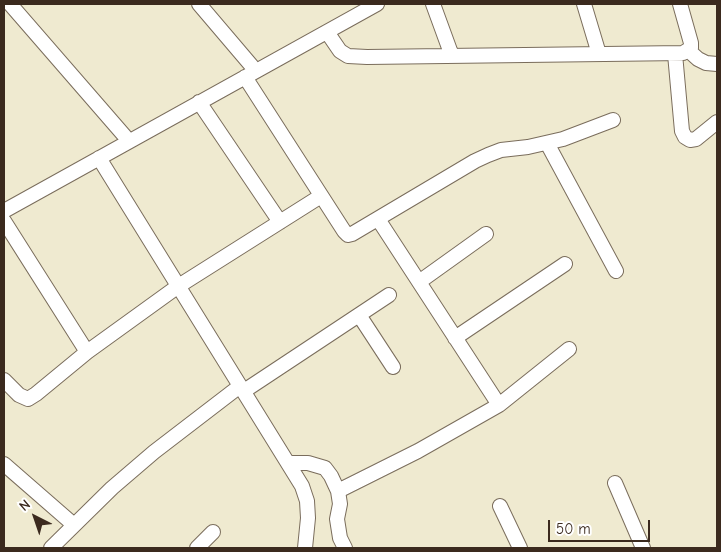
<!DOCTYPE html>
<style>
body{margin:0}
#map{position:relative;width:721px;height:552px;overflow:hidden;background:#efead0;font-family:"Comic Neue",sans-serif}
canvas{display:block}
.frame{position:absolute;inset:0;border:5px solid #3b2a1e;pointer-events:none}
.north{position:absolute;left:10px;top:492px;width:50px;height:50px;-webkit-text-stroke:4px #fff;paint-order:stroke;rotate:319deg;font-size:14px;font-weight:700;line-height:20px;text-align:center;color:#3b2a1e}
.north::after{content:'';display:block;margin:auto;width:18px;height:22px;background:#3b2a1e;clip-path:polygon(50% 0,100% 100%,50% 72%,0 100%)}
.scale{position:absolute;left:548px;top:520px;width:102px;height:22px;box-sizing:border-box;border:2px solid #3b2a1e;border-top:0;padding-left:6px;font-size:15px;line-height:18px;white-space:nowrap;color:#3b2a1e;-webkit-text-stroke:4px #fff;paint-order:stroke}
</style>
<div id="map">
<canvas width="721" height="552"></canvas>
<div class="frame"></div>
<div class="north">N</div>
<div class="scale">50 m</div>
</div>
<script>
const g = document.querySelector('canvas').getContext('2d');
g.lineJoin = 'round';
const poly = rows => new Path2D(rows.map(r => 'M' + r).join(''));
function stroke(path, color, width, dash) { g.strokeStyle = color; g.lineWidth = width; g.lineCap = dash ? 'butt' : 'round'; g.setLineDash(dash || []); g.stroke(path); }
const minor = poly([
 [10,4,129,141],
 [199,4,256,71],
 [433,4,452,56],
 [584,4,599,54],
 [327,32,340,51,348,56,367,57,683,53,691,48,691,43,680,4],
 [688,50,698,59,706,63,717,64],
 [675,54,682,131,685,137,690,140,696,139,717,122],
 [245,77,344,231,348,235,352,234,475,161,488,155,501,150,528,147,563,139,613,120],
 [199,102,280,222],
 [547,143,616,271],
 [99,158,302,486,307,501,308,518,305,548],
 [4,211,377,4],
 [378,219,499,405],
 [4,221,87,352],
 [419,282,486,234],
 [359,315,393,367],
 [455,338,565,264],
 [4,380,19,395,28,399,36,394,87,352,177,287,321,196],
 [244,391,389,295],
 [288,463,308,463,325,468,331,476,338,491,340,504,337,519,340,538,345,548],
 [4,464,74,525],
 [615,483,643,548],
 [338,491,418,451,499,405,569,349],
 [500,506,520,548],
 [51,548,112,488,154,452,240,386],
 [197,548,213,532]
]);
stroke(minor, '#7a6d5c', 16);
stroke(minor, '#fff', 14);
</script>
